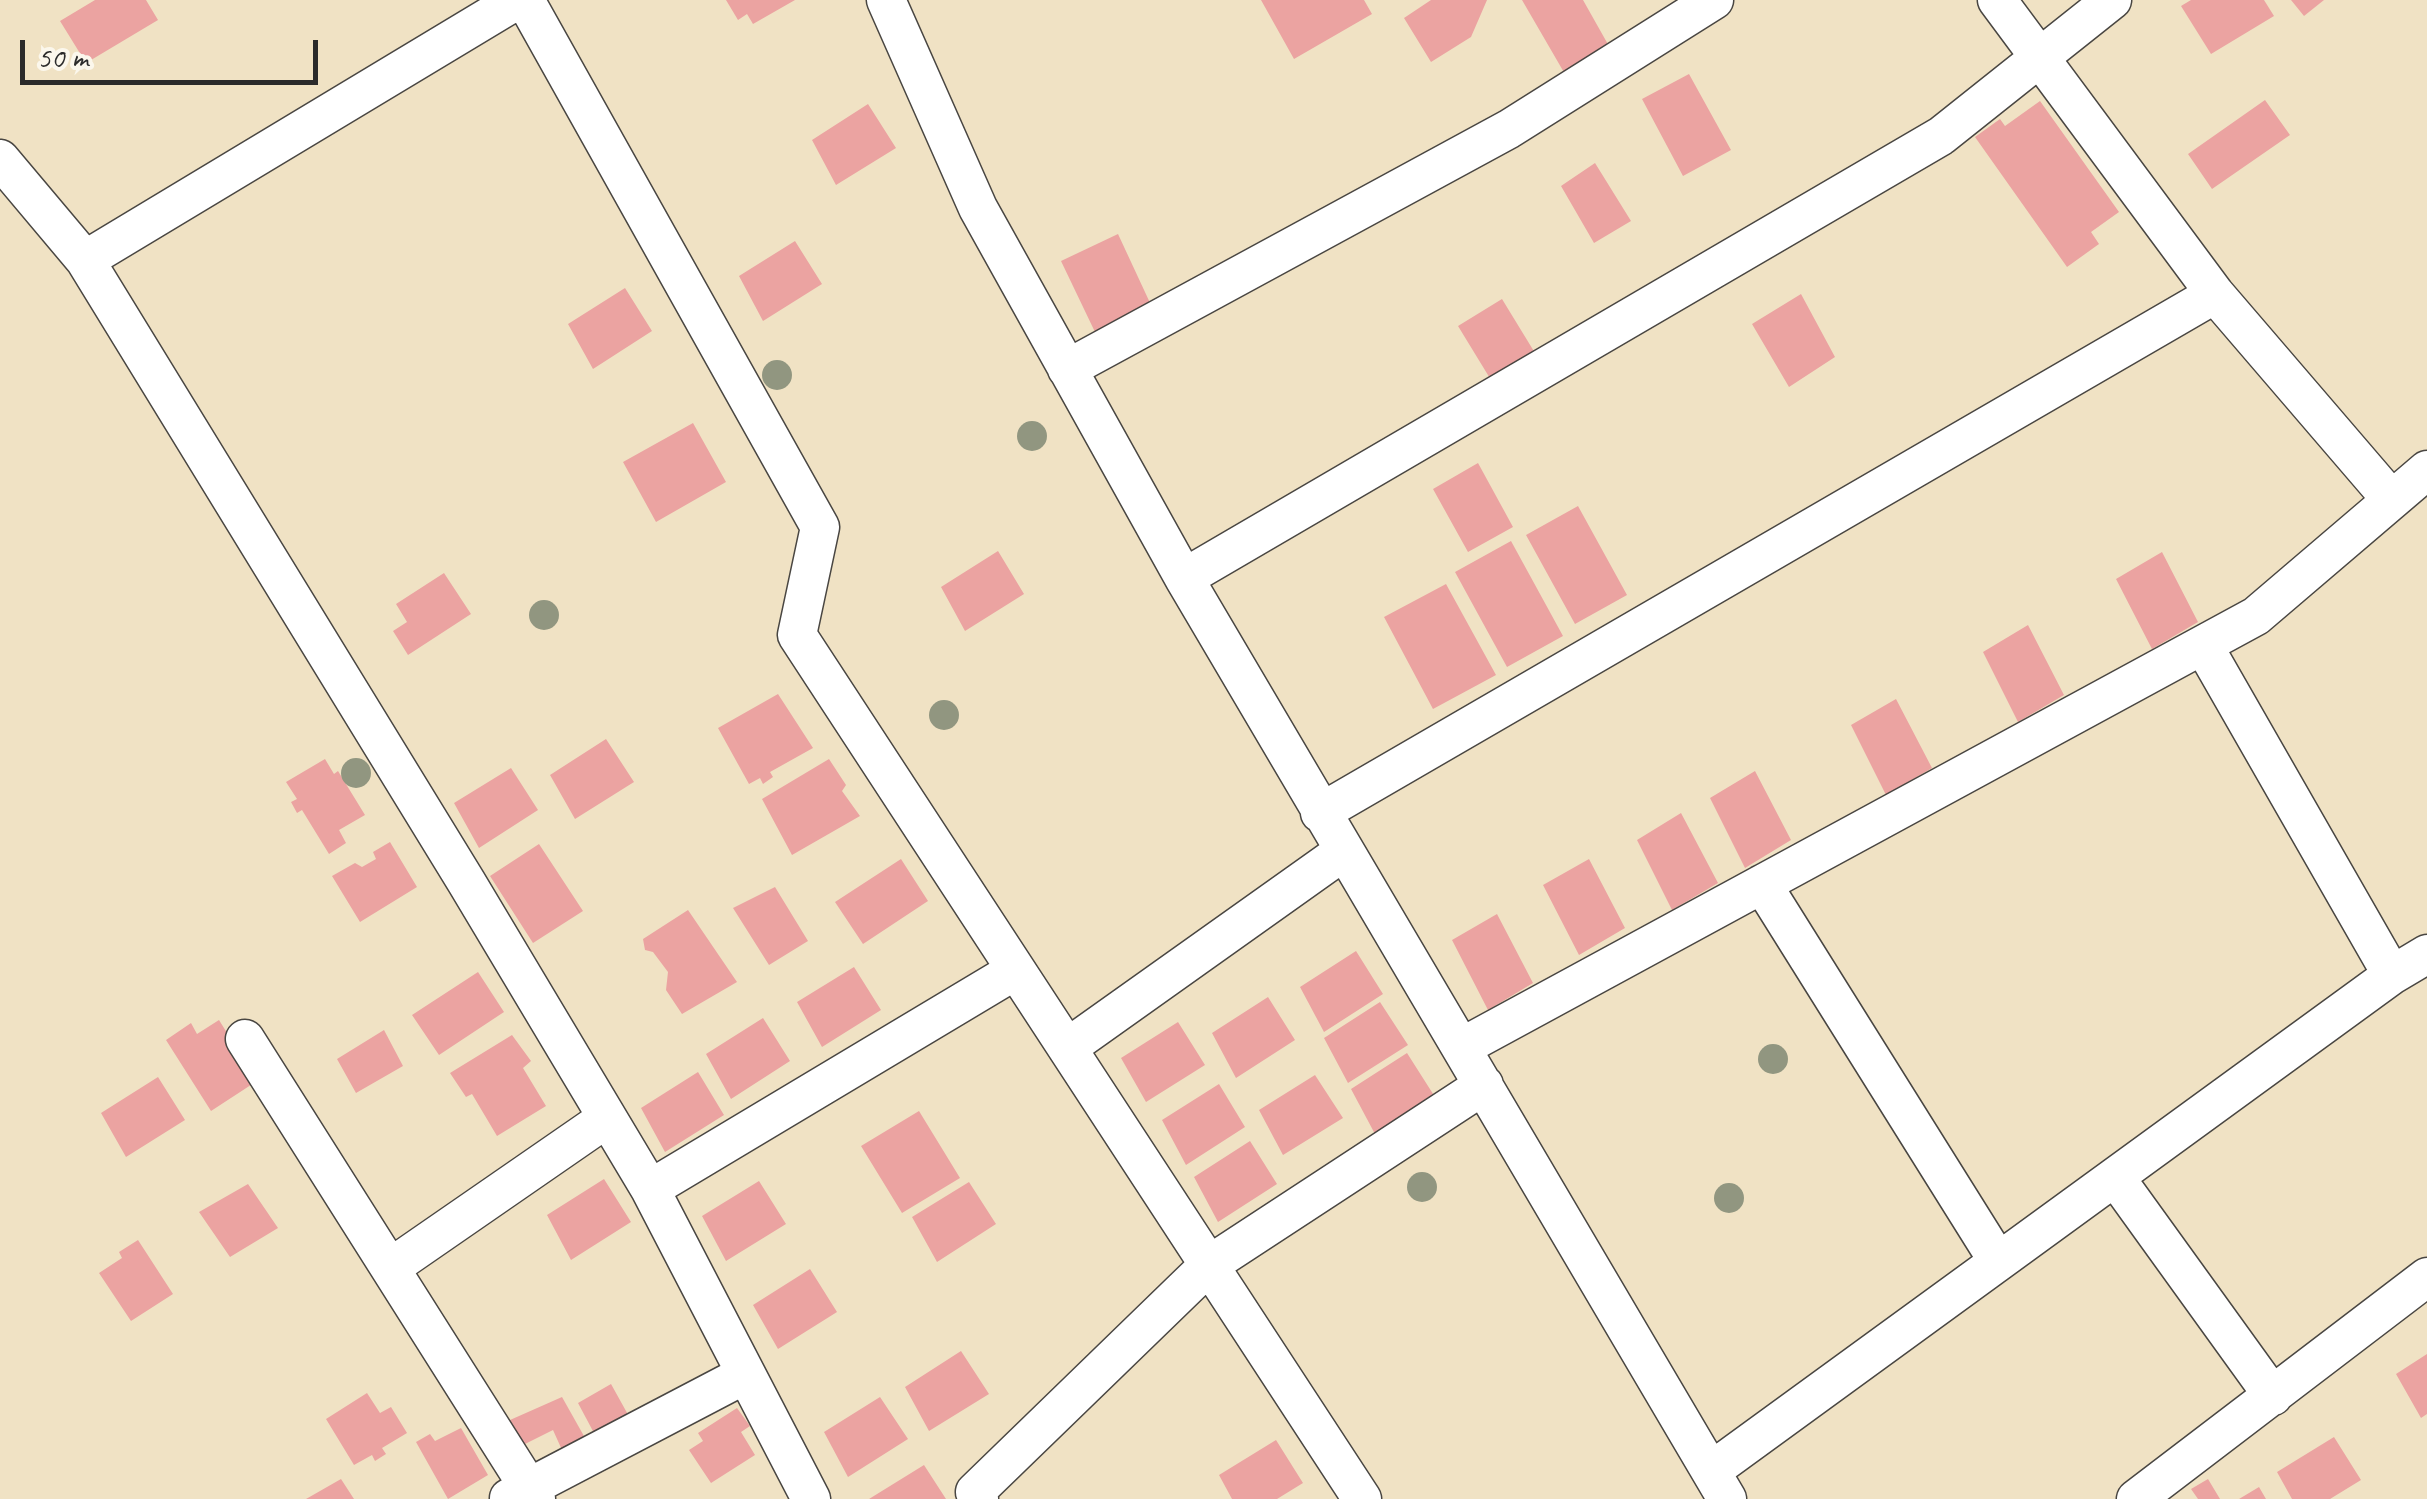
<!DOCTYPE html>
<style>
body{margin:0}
#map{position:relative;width:2427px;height:1499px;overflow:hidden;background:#f0e2c4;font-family:Caveat,sans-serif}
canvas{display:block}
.scale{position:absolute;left:20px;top:40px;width:298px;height:45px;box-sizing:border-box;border:5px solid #2b2b2b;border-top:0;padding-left:12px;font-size:30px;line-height:35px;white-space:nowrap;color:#2b2b2b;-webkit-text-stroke:8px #fbf7ec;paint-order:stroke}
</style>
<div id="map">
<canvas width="2427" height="1499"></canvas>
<div class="scale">50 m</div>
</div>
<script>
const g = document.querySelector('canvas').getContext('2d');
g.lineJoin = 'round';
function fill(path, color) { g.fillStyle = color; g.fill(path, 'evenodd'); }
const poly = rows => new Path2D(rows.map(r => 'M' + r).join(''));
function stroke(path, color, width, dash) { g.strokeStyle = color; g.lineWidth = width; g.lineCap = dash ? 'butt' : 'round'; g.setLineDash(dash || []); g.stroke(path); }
const building = poly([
 [95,0,146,0,158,20,86,63,60,21],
 [726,0,795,0,753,24,747,14,738,20],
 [1261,0,1364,0,1372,14,1294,59],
 [1431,0,1487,0,1471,37,1431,62,1404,18],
 [1522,0,1583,0,1614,55,1569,81],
 [2191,0,2264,0,2274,16,2211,54,2181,6],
 [2291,0,2324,0,2304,16],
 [1689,74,1731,150,1683,176,1642,99],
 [2265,100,2290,135,2212,189,2188,154],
 [2040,101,2119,212,2091,232,2099,244,2067,267,1975,137,2000,119,2005,126],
 [868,104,896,148,836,185,812,140],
 [1595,163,1631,221,1594,243,1561,186],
 [1118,234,1151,305,1095,332,1061,261],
 [795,241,822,284,763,321,739,276],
 [625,288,652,331,593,369,568,324],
 [1801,294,1835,357,1789,387,1752,324],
 [1502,299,1535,353,1491,380,1458,326],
 [693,423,726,482,656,522,623,462],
 [1478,463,1513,527,1468,552,1433,489],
 [1578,506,1627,595,1575,624,1526,535],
 [1511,541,1563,636,1507,667,1455,572],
 [998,551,1024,594,965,631,941,587],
 [2162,552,2198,622,2152,649,2116,579],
 [444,573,471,614,408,655,393,631,407,622,396,604],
 [1446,584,1496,675,1433,709,1384,617],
 [2028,625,2064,695,2018,722,1983,652],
 [778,694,813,748,770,772,773,777,763,784,760,778,749,784,718,728],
 [1896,699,1932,768,1886,795,1851,725],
 [606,739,634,782,575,819,550,775],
 [325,759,334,774,338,771,365,815,339,830,346,843,329,854,302,810,297,813,291,802,297,799,286,782],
 [829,759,846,785,842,791,860,816,792,855,762,799],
 [511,768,538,810,479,848,454,803],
 [1755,771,1791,840,1745,868,1710,798],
 [1681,813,1718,883,1672,910,1637,840],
 [390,842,417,887,360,922,332,876,355,863,362,867,376,859,373,852],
 [539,844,583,911,533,943,490,876],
 [901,859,928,901,863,944,835,902],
 [1589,859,1625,928,1579,955,1543,885],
 [775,887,808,941,769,965,733,908],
 [688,910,737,982,682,1014,666,990,668,972,653,952,645,950,643,939],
 [1497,914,1533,983,1488,1010,1452,940],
 [1356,951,1383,994,1324,1032,1300,987],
 [854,967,881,1010,822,1047,797,1002],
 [478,972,504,1012,439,1055,412,1015],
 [1268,997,1295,1040,1236,1078,1212,1033],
 [1380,1002,1408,1045,1348,1083,1324,1038],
 [763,1018,790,1061,731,1099,706,1054],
 [219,1020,257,1081,211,1111,166,1040,191,1023,197,1034],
 [1178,1022,1205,1065,1146,1102,1121,1058],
 [384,1030,403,1066,356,1093,337,1059],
 [512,1035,531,1061,523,1068,546,1106,497,1136,472,1094,466,1097,450,1073],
 [1407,1053,1435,1097,1375,1134,1351,1089],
 [698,1072,724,1115,665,1152,641,1108],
 [1315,1075,1343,1118,1283,1155,1259,1110],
 [158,1077,185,1120,126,1157,101,1113],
 [1219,1084,1245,1127,1186,1165,1162,1120],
 [919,1111,960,1178,902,1213,861,1146],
 [1250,1141,1277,1184,1218,1222,1194,1177],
 [604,1179,631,1222,571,1260,547,1215],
 [759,1181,786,1224,726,1261,702,1216],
 [969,1182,996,1224,937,1262,912,1217],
 [248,1184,278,1228,230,1257,199,1212],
 [138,1240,173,1294,131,1321,99,1273,122,1258,119,1252],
 [810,1269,837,1312,778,1349,753,1305],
 [961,1351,989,1394,929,1431,905,1387],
 [2427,1354,2427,1414,2421,1418,2396,1374],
 [611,1384,631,1420,608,1433,601,1429,594,1433,578,1403],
 [367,1393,380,1413,391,1407,407,1433,382,1448,386,1454,375,1461,372,1455,354,1465,326,1419],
 [562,1397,589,1445,562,1450,553,1430,523,1445,510,1420],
 [880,1397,908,1439,848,1477,824,1432],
 [737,1408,750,1426,741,1432,755,1455,711,1483,689,1450,703,1441,698,1433],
 [461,1428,488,1475,448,1499,416,1442,430,1434,435,1441],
 [2334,1437,2361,1480,2330,1499,2292,1499,2277,1472],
 [1276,1440,1303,1483,1277,1499,1232,1499,1219,1475],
 [924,1465,946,1499,869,1499],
 [341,1479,354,1499,306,1499],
 [2208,1479,2220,1499,2198,1499,2191,1489],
 [2259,1487,2266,1499,2239,1499]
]);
const street = poly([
 [525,0,820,527,797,635,1362,1499],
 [886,0,978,208,1184,578,1727,1499],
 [1997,0,2215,294,2391,499],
 [0,159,85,260,467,883,650,1189,811,1499],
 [85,260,517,0],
 [1067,369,1509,129,1714,0],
 [1184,578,1941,136,2112,0],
 [2203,645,2392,975],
 [1320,813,2215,294],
 [1762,884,1998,1261],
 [245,1039,536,1499],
 [1462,1047,2256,616,2427,470],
 [1067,1048,1344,851],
 [2115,1177,2273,1396],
 [650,1189,1016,970],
 [390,1268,607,1118],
 [1711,1471,2392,975,2427,954],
 [509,1498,746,1374],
 [979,1499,975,1492,1209,1265,1484,1085],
 [2136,1499,2427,1277]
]);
const trees = [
 [777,375],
 [1032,436],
 [544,615],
 [944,715],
 [356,773],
 [1773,1059],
 [1422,1187],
 [1729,1198]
];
fill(building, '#eba3a1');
stroke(street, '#494642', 41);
stroke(street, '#fff', 38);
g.fillStyle = '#919680';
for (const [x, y] of trees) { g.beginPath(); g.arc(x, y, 15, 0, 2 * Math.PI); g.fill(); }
</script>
